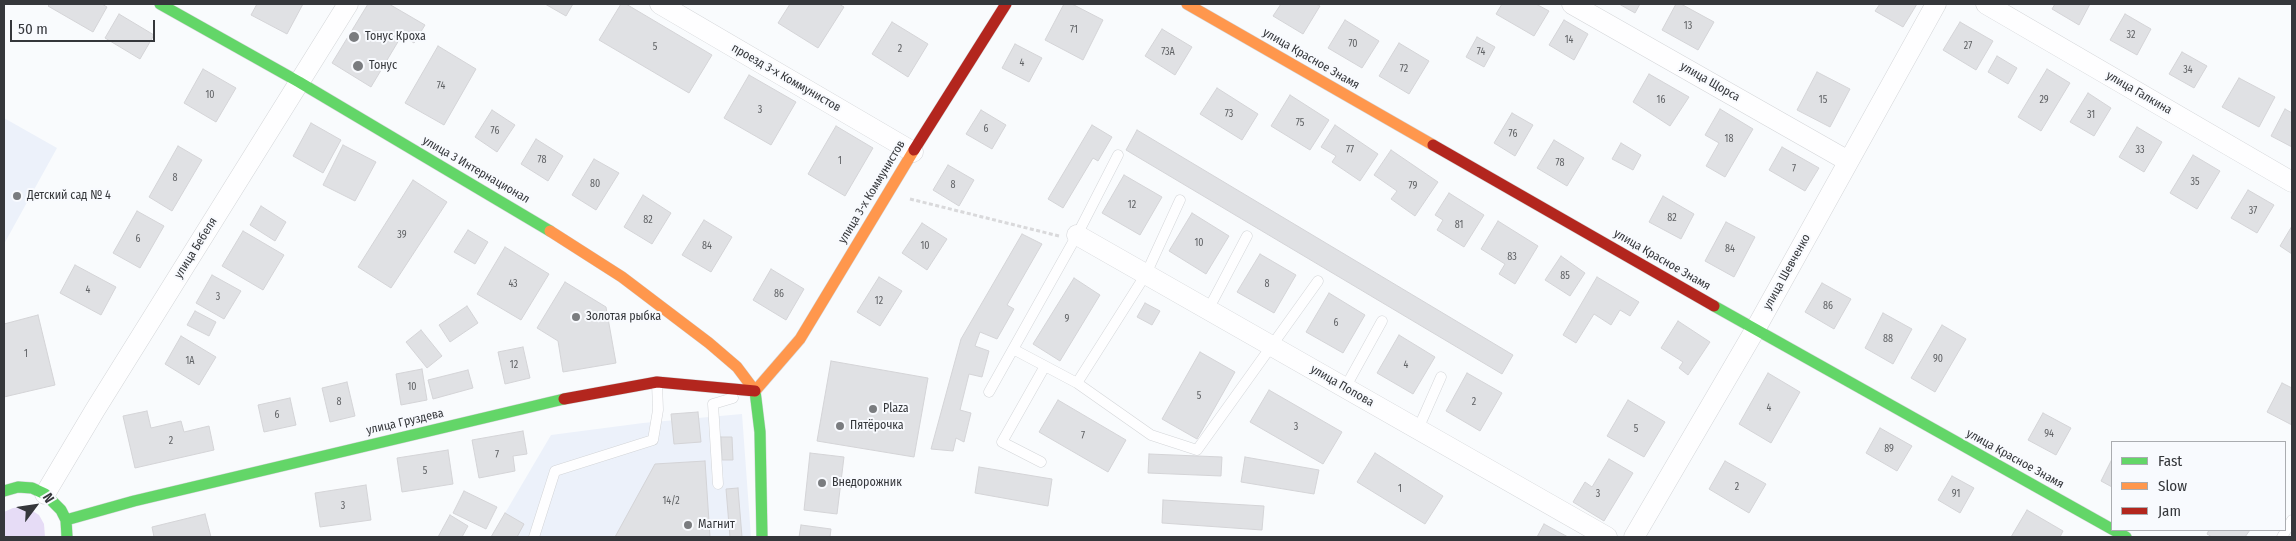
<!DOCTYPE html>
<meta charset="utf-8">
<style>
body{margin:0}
#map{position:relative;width:2296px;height:541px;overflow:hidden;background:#f9fbfd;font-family:"Fira Sans Condensed",sans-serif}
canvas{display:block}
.frame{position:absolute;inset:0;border:5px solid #35373b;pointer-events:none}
.legend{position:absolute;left:2111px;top:441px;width:175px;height:90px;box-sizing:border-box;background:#f8fafe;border:1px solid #aaacb0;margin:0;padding:6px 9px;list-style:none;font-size:15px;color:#35373b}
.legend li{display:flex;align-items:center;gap:10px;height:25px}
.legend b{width:25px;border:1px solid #aaacb0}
.north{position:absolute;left:10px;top:481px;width:50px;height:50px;-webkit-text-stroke:4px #f8fafe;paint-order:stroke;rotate:59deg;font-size:14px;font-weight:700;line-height:20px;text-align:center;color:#35373b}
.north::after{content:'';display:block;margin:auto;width:18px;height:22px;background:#35373b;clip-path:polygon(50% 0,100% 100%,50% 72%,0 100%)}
.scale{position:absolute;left:10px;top:20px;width:145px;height:22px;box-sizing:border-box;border:2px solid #35373b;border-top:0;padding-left:6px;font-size:15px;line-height:18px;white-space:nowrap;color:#35373b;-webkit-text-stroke:4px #f8fafe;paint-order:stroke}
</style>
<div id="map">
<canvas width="2296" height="541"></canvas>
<div class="frame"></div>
<ul class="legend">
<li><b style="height:6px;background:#63d668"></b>Fast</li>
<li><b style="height:6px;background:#ff974d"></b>Slow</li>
<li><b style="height:6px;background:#b3261e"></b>Jam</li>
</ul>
<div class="north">N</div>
<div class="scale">50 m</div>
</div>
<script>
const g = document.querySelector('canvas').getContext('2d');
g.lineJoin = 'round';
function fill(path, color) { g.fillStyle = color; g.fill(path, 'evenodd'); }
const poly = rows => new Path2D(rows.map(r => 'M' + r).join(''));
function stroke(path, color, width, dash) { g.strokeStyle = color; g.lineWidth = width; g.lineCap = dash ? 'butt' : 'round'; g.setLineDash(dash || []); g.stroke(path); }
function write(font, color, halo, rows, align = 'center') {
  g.font = font + ' "Fira Sans Condensed",sans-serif'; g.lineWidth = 4; g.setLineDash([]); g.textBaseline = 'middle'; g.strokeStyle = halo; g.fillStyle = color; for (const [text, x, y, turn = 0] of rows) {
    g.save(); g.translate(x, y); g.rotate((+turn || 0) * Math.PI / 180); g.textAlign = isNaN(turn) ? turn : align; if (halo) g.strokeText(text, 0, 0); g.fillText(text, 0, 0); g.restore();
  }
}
const built = poly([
 [4,118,57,148,4,244],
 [742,414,751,537,491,537,551,435,643,423]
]);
const green = poly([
 [22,507,31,510,39,515,44,524,45,537,4,537,4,512,13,508]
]);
const building = poly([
 [50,4,102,4,107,7,93,32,48,6,50,4],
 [257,4,303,4,287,34,251,15,257,4],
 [368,4,389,4,425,25,414,43,402,35,371,87,332,63,368,4],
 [545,4,573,4,566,16,545,4],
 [621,4,626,4,712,55,689,93,599,40,621,4],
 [790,4,839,4,844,7,818,48,778,23,790,4],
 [1064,4,1072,4,1103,20,1083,60,1045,40,1064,4],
 [1281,4,1316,4,1320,6,1303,34,1273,16,1281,4],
 [1502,4,1536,4,1549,11,1534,36,1496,14,1502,4],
 [1619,4,1640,4,1635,13,1619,4],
 [1676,4,1681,4,1714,22,1698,50,1662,30,1676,4],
 [1880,4,1917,4,1903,27,1875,11,1880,4],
 [2055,4,2090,4,2079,25,2052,9,2055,4],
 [119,14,154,35,140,59,105,38,119,14],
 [2125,14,2151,29,2137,55,2110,40,2125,14],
 [1345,20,1379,41,1362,68,1328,48,1345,20],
 [1564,20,1588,34,1574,60,1549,45,1564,20],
 [892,22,928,44,908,77,872,54,892,22],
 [1960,22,1993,41,1976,70,1943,50,1960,22],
 [1162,29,1192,47,1175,75,1145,56,1162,29],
 [1477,37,1495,47,1484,67,1466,57,1477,37],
 [1399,43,1429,61,1409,94,1379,76,1399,43],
 [1015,44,1042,58,1029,82,1002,68,1015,44],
 [438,46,476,69,444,125,405,103,438,46],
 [2182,52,2207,66,2194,88,2169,74,2182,52],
 [1997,56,2017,68,2008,84,1988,72,1997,56],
 [203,69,236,88,216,122,184,103,203,69],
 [2047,69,2070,83,2041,131,2018,117,2047,69],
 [1817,72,1850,89,1830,127,1797,110,1817,72],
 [1649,74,1689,97,1670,126,1633,102,1649,74],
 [749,75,796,102,771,145,724,118,749,75],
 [2239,78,2275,97,2259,127,2222,107,2239,78],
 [1217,88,1258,114,1242,140,1200,114,1217,88],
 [2088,93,2111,108,2094,136,2070,122,2088,93],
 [1290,95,1329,120,1310,150,1271,126,1290,95],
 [1720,109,1753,129,1725,177,1706,166,1719,143,1705,135,1720,109],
 [2285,109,2292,113,2292,147,2271,136,2285,109],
 [492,110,515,125,497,152,475,137,492,110],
 [981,110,1006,125,992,149,966,134,981,110],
 [1512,113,1533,125,1515,156,1494,143,1512,113],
 [311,123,341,140,323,173,293,156,311,123],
 [1092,125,1112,137,1098,161,1093,158,1063,208,1048,199,1092,125],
 [1335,125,1378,154,1360,181,1332,162,1336,156,1321,147,1335,125],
 [836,126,873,148,845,196,808,174,836,126],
 [2137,127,2162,142,2144,172,2119,157,2137,127],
 [1137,130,1513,355,1502,374,1126,150,1137,130],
 [536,139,563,156,548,181,521,164,536,139],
 [1554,140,1584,158,1567,186,1537,168,1554,140],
 [1621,143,1641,155,1633,170,1612,159,1621,143],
 [343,145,376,162,355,201,323,185,343,145],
 [178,146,202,160,172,211,149,197,178,146],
 [1782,147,1819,168,1805,191,1769,170,1782,147],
 [1391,150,1438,182,1415,216,1391,199,1397,191,1374,175,1391,150],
 [2193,155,2220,171,2197,209,2170,193,2193,155],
 [594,159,619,173,596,210,572,195,594,159],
 [948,165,974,180,959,206,933,190,948,165],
 [1124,175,1162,197,1140,235,1102,213,1124,175],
 [413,180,447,202,391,288,358,267,413,180],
 [2248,190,2274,205,2257,233,2231,218,2248,190],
 [1449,193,1484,215,1464,247,1437,230,1443,220,1435,215,1449,193],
 [643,195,671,213,652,244,624,227,643,195],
 [1663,196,1694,214,1681,239,1649,222,1663,196],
 [261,206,286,222,275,241,250,225,261,206],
 [137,211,164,226,140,268,113,253,137,211],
 [1192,213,1229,236,1206,274,1169,251,1192,213],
 [704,220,732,237,711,272,682,255,704,220],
 [1498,221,1538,246,1515,284,1499,274,1505,264,1481,249,1498,221],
 [1726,222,1755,237,1734,277,1705,261,1726,222],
 [922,223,947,239,927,270,902,253,922,223],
 [2292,226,2292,254,2280,246,2292,226],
 [468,230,488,242,475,264,454,252,468,230],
 [243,231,284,255,263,290,222,266,243,231],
 [1022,234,1042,244,1007,305,1014,309,997,339,980,332,975,346,989,351,982,377,969,374,960,410,971,413,964,442,956,438,953,451,931,449,961,339,1022,234],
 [505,247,549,274,521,320,477,294,505,247],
 [1260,254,1296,275,1274,313,1237,292,1260,254],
 [1561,256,1585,273,1570,296,1545,280,1561,256],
 [75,265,116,287,101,315,60,293,75,265],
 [771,269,804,289,786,320,753,300,771,269],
 [212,275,241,291,224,319,196,303,212,275],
 [879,277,902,291,880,326,857,312,879,277],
 [1597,277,1639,302,1630,316,1620,310,1611,325,1594,314,1576,343,1563,335,1597,277],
 [1074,278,1100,295,1060,361,1033,344,1074,278],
 [565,282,606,307,616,363,563,372,558,341,537,328,565,282],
 [1822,283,1851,299,1834,329,1805,312,1822,283],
 [1329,293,1365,315,1343,353,1306,332,1329,293],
 [1145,303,1160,311,1152,325,1137,317,1145,303],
 [467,306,478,323,450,342,439,325,467,306],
 [195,311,216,322,209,336,187,325,195,311],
 [1883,313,1912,329,1893,364,1865,348,1883,313],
 [38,315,55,385,4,397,4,324,38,315],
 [1678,321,1710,342,1688,375,1679,368,1683,362,1661,348,1678,321],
 [1942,325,1966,339,1935,392,1911,378,1942,325],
 [421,330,442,356,427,368,406,342,421,330],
 [1399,335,1435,357,1413,394,1377,373,1399,335],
 [181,336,216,357,199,385,165,364,181,336],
 [523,347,530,378,505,384,498,352,523,347],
 [1200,352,1235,372,1197,439,1162,419,1200,352],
 [831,361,928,378,914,457,817,441,831,361],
 [422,369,427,400,401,405,396,374,422,369],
 [468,370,473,388,433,399,428,380,468,370],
 [1467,373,1502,393,1480,431,1446,411,1467,373],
 [1768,373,1800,392,1771,443,1739,424,1768,373],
 [347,382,355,416,330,422,322,388,347,382],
 [2282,383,2292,388,2292,425,2267,412,2282,383],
 [1269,390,1342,432,1323,464,1250,422,1269,390],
 [290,398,296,425,264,432,258,405,290,398],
 [1058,400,1126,440,1108,472,1039,432,1058,400],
 [1628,400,1665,422,1644,457,1607,436,1628,400],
 [147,411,151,428,181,421,184,432,209,426,214,450,135,468,123,416,147,411],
 [698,412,701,442,674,444,671,414,698,412],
 [2043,413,2071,428,2056,455,2028,440,2043,413],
 [1880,428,1912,446,1897,471,1866,453,1880,428],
 [523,431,527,454,513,456,515,471,479,478,472,440,523,431],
 [721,437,732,437,733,460,722,460,721,437],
 [448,450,453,484,402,492,397,458,448,450],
 [810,453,844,457,837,514,804,510,810,453],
 [1375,453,1443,496,1425,524,1357,482,1375,453],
 [1149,454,1222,457,1221,476,1148,473,1149,454],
 [1245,457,1319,470,1314,494,1241,482,1245,457],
 [1609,459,1633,473,1604,521,1573,502,1585,482,1592,487,1609,459],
 [2112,459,2112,487,2101,481,2112,459],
 [705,461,710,537,615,537,655,464,705,461],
 [1725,461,1766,484,1749,513,1709,489,1725,461],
 [979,467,1052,479,1048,506,975,493,979,467],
 [1952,476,1974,488,1960,513,1938,500,1952,476],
 [366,485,371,520,320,527,315,493,366,485],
 [738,488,742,537,730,537,726,489,738,488],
 [464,491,497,507,486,529,453,513,464,491],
 [1163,500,1264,506,1262,530,1162,523,1163,500],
 [2027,510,2063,531,2060,537,2011,537,2027,510],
 [505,513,524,524,517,537,491,537,505,513],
 [205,514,211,537,154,537,152,527,205,514],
 [450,515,468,526,462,537,438,537,450,515],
 [1544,524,1568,537,1537,537,1544,524],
 [801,525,831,529,830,537,799,537,801,525],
 [2209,530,2250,530,2245,537,2212,537,2207,534,2209,530]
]);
const path = poly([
 [910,199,1059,236]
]);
const lane = poly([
 [1208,310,1247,236],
 [1013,349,1077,383,1151,435,1197,450,1318,281],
 [1077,383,1146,274,1180,200],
 [1345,388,1382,321],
 [989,392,1077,235,1118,155],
 [1418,429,1441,377],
 [1041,462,1002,442,1045,366],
 [718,484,713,404,733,398],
 [534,537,555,471,653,440,658,410,657,383],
 [2282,537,2292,520]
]);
const street = poly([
 [660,4,913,152],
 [1572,4,1848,161],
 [1986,4,2292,182],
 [1077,235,1607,537],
 [45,494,95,410,348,4],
 [1634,537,1755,330,1936,4]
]);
const fast = poly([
 [160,4,299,82,550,231],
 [1714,306,2126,537],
 [755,391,760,432,762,537],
 [4,491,18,487,32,488,45,494,61,510,66,520,67,537],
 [66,520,134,501,564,399]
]);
const slow = poly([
 [1187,4,1433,145],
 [550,231,622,277,709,343,737,367,755,391],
 [755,391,800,339,914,150]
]);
const jam = poly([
 [1433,145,1714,306],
 [914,150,1006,4],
 [564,399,657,382,755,391]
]);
const markers = [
 [354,37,6,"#7a7c7f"],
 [358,66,6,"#7a7c7f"],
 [17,196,5,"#7a7c7f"],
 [576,317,5,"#7a7c7f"],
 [873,409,5,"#7a7c7f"],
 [840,426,5,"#7a7c7f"],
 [822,483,5,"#7a7c7f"],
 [688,525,5,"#7a7c7f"]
];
const numberNames = [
 ["13",1688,26],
 ["71",1074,30],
 ["32",2131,35],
 ["14",1569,40],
 ["70",1353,44],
 ["27",1968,46],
 ["5",655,47],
 ["2",900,49],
 ["73А",1168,52],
 ["74",1481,52],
 ["4",1022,63],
 ["72",1404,69],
 ["34",2188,70],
 ["74",441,86],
 ["10",210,95],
 ["16",1661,100],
 ["15",1823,100],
 ["29",2044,100],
 ["3",760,110],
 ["73",1229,114],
 ["31",2091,115],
 ["75",1300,123],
 ["6",986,129],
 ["76",495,131],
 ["76",1513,134],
 ["18",1729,139],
 ["77",1350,150],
 ["33",2140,150],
 ["78",542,160],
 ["1",840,161],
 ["78",1560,163],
 ["7",1794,169],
 ["8",175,178],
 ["35",2195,182],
 ["80",595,184],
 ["8",953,185],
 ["79",1413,186],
 ["12",1132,205],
 ["37",2253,211],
 ["82",1672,218],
 ["82",648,220],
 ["81",1459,225],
 ["39",402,235],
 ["6",138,239],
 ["10",1199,243],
 ["84",707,246],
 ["10",925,246],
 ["84",1730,249],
 ["83",1512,257],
 ["85",1565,276],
 ["43",513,284],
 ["8",1267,284],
 ["4",88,290],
 ["86",779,294],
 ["3",218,297],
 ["12",879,301],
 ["86",1828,306],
 ["9",1067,319],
 ["6",1336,323],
 ["88",1888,339],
 ["1",26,354],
 ["90",1938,359],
 ["1А",190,361],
 ["12",514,365],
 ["4",1406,365],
 ["10",412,387],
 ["5",1199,396],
 ["8",339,402],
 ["2",1474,402],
 ["4",1769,408],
 ["6",277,415],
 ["3",1296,427],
 ["5",1636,429],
 ["94",2049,434],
 ["7",1083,436],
 ["2",171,441],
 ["89",1889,449],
 ["7",497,455],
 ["5",425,471],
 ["2",1737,487],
 ["1",1400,489],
 ["3",1598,494],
 ["91",1956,494],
 ["14/2",671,501],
 ["3",343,506]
];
const poiNames = [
 ["Тонус Кроха",365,37],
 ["Тонус",369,66],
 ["Детский сад № 4",27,196],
 ["Золотая рыбка",586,317],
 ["Plaza",883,409],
 ["Пятёрочка",850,426],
 ["Внедорожник",832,483],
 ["Магнит",698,525]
];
const streetNames = [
 ["улица Красное Знамя",1311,59,30],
 ["проезд 3-х Коммунистов",786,78,30],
 ["улица Щорса",1710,82,30],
 ["улица Галкина",2139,93,30],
 ["улица 3 Интернационал",476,170,30],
 ["улица 3-х Коммунистов",872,192,-59],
 ["улица Бебеля",196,248,-58],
 ["улица Красное Знамя",1662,260,30],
 ["улица Шевченко",1787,272,-61],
 ["улица Попова",1342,386,30],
 ["улица Груздева",405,422,-13],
 ["улица Красное Знамя",2015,459,29]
];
fill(built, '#ecf1fa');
fill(green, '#e6dcf6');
fill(building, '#e0e1e4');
stroke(building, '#d4d4d7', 1);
stroke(lane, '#d3d5d8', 11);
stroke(street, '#d3d5d8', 21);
stroke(fast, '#d3d5d8', 12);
stroke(slow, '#d3d5d8', 12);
stroke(jam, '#d3d5d8', 12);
stroke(path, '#d9d9db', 3, [4, 2.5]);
stroke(lane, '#fefeff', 10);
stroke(street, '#fefeff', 20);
stroke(fast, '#63d668', 11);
stroke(slow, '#ff974d', 11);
stroke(jam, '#b3261e', 11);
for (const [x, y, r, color] of markers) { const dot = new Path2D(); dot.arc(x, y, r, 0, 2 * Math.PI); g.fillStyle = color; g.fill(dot); stroke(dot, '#f8fafe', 2); }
write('10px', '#606265', null, numberNames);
write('12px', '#35373b', '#f8fafe', poiNames, 'left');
write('12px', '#35373b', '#f8fafe', streetNames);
</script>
